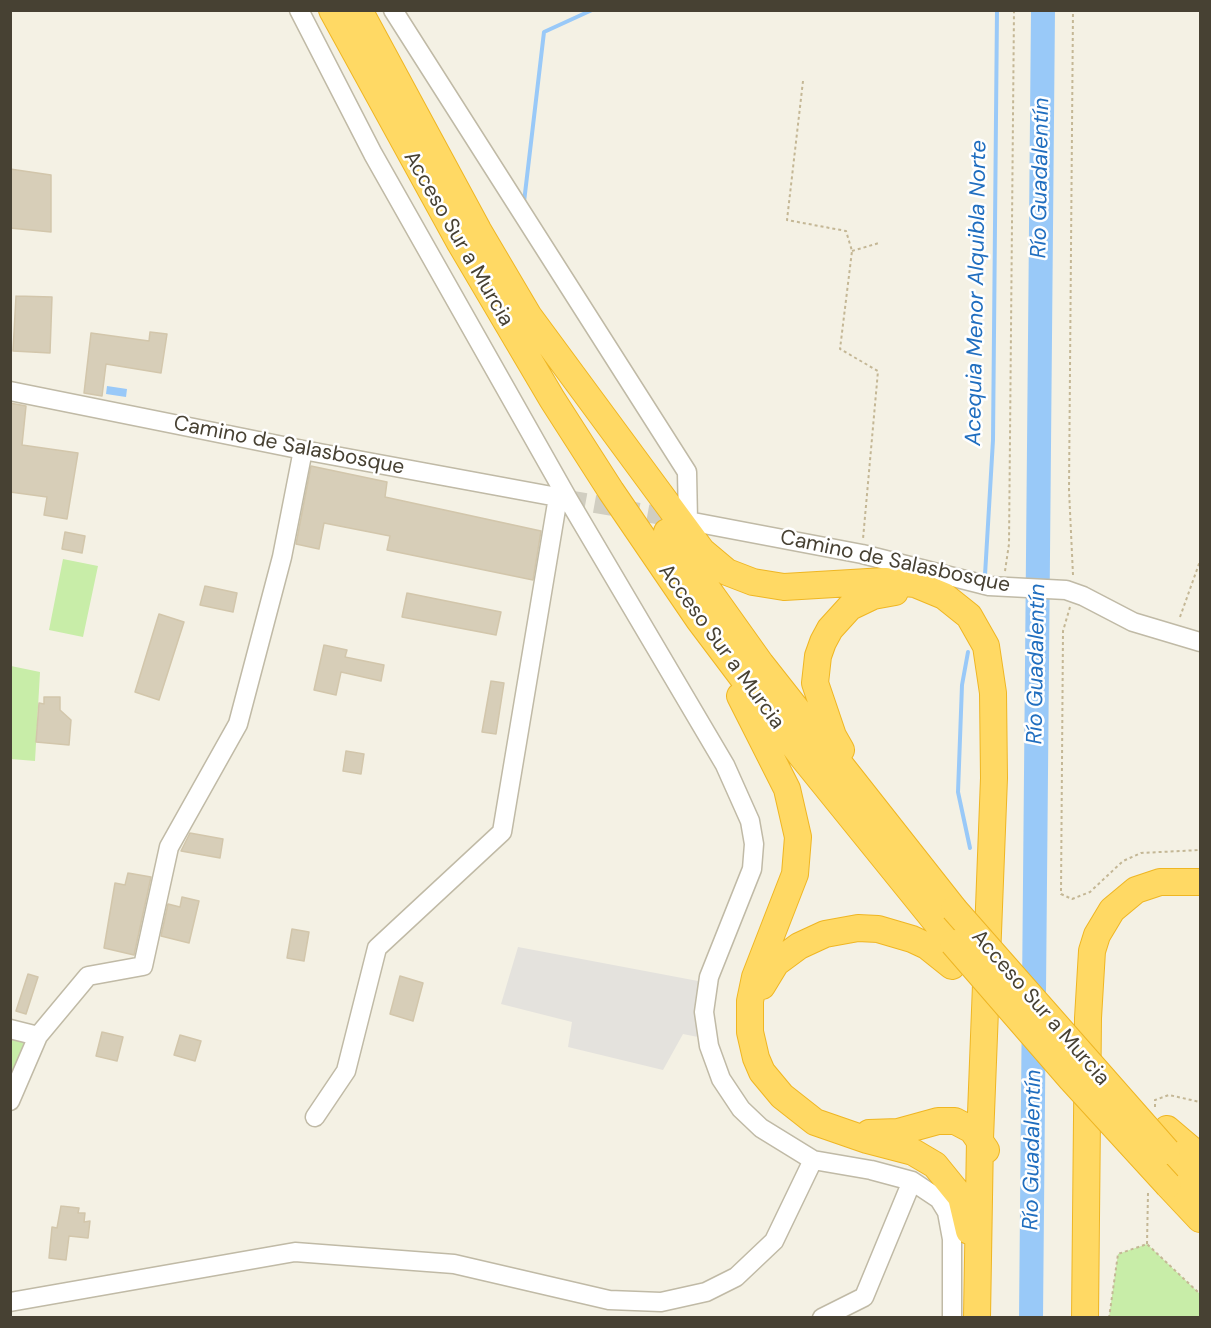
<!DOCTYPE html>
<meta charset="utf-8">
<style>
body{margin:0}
#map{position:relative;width:1211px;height:1328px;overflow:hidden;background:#f4f1e4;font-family:"DM Sans",sans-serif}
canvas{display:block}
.frame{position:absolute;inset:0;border:12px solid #474133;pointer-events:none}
</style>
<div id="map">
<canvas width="1211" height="1328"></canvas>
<div class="frame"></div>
</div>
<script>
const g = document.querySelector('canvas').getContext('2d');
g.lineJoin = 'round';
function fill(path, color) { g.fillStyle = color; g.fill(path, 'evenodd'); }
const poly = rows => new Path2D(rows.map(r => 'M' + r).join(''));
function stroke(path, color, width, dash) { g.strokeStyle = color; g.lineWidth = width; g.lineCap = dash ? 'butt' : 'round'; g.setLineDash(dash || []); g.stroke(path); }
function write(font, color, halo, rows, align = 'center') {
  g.font = font + ' "DM Sans",sans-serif'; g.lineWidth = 5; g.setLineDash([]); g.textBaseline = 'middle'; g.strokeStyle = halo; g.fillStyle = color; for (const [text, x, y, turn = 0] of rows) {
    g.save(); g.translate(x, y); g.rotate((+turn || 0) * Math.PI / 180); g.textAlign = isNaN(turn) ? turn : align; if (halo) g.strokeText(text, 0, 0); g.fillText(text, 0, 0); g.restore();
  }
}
const green = poly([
 [63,559,98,566,83,637,49,630],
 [11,666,40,672,35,761,11,759],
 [11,1038,29,1042,11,1079],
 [1147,1244,1200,1294,1200,1317,1109,1317,1118,1254]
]);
const parking = poly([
 [518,947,698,981,698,1037,683,1034,663,1070,568,1047,572,1022,501,1004]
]);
const water = poly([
 [107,386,127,389,126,397,106,394]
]);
const stream = poly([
 [524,202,544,32,592,10],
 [985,575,993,440,997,10],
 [968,652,962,685,958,792,970,848]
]);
const river = poly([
 [1031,1318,1043,10]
]);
const building = poly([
 [10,169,51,175,51,232,10,228,10,169],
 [16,296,52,297,50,353,13,351,16,296],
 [150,332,167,334,161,373,106,364,102,396,84,393,91,333,149,341,150,332],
 [10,403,26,406,22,445,78,453,67,519,44,515,47,497,10,492,10,403],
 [311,466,387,482,385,497,541,531,533,580,387,550,390,536,324,523,319,549,296,544,311,466],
 [65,532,85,536,82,553,62,549,65,532],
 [205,586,237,593,233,612,200,605,205,586],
 [407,593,501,612,496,635,402,617,407,593],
 [159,614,184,622,159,700,135,692,159,614],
 [324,645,347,650,345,657,384,665,381,681,341,672,336,695,314,690,324,645],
 [491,681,504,683,496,734,482,732,491,681],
 [44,697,60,697,60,710,71,720,69,745,36,742,39,703,44,704,44,697],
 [346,751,364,754,361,774,343,771,346,751],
 [190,833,223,839,220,858,181,851,190,833],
 [128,873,151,877,134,955,104,948,115,883,125,885,128,873],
 [182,897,199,901,189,943,161,936,168,904,180,907,182,897],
 [292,929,309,932,304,961,287,958,292,929],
 [28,974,38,977,26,1014,16,1011,28,974],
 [400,976,423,983,413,1021,390,1014,400,976],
 [102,1032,123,1037,117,1061,96,1056,102,1032],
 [180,1035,201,1041,195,1061,174,1055,180,1035],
 [61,1206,79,1208,78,1213,85,1213,84,1222,90,1221,88,1238,69,1236,66,1260,49,1258,52,1227,57,1228,61,1206]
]);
const minorTunnel = poly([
 [568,499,684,520]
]);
const path = poly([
 [803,81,787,220,846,231,852,251,840,349,878,371,863,539],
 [852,251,879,243],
 [1005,571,1009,544,1014,10],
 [1073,575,1069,490,1073,10],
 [1070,607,1063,631,1061,894,1072,899,1090,892,1123,861,1141,853,1200,850],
 [1180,617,1200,561],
 [1155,1107,1155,1100,1169,1095,1200,1102],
 [1147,1244,1148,1193],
 [1109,1318,1118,1254,1147,1244,1200,1294]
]);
const minor = poly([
 [299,10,373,154,568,499,725,765,750,821,754,844,752,869,709,977,704,1012,709,1046,721,1079,741,1109,761,1128,813,1160,871,1170,912,1181,939,1199,947,1212,952,1239,952,1318],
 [393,10,687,472,688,521,862,554,989,586,1066,590,1083,596,1133,622,1200,642],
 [10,391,303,450,568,499],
 [10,1029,38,1036],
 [10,1101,38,1036,88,976,143,966,169,847,238,724,282,557,303,450],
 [315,1117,346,1071,377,948,502,832,558,497],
 [10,1302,295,1252,454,1264,609,1300,661,1302,706,1292,736,1277,774,1241,813,1160],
 [822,1318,864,1297,912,1181]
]);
const highway = poly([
 [332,10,460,243,552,399,611,491,699,620,800,754,953,943],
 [359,10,478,230,537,330],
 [528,315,702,551,727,572,753,582,784,587,885,581,915,584,944,596,969,616,986,646,993,693,994,778,980,1139,977,1318],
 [667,532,761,664,954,909],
 [740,696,787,789,798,837,795,874,755,977,750,1001,750,1032,756,1058,762,1072,782,1096,815,1122,867,1140,913,1152,935,1165,961,1197,969,1231],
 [841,750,833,736,815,683,818,656,823,642,830,629,850,607,873,596,895,592],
 [762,986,776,963,799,946,825,934,858,928,878,929,912,939,927,946,952,966],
 [1167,1129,1200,1157],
 [869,1133,898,1132,938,1121,955,1121,972,1130,986,1150],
 [1167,1151,1200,1186],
 [1168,1185,1200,1219],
 [1085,1318,1088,1018,1092,951,1097,935,1112,910,1136,890,1160,882,1200,882]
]);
const highwayBridge = poly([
 [954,909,1167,1151],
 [953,943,1071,1079,1168,1185]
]);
const streetNames = [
 ["Acceso Sur a Murcia",458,239,60],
 ["Camino de Salasbosque",289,446,11],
 ["Camino de Salasbosque",895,562,12],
 ["Acceso Sur a Murcia",721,647,54],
 ["Acceso Sur a Murcia",1040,1008,49]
];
const waterNames = [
 ["Río Guadalentín",1041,178,-89],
 ["Acequia Menor Alquibla Norte",977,293,-89],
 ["Río Guadalentín",1037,664,-89],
 ["Río Guadalentín",1033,1150,-89]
];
fill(green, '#c8eda8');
fill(parking, '#e4e2dd');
fill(water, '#99c9f8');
stroke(stream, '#99c9f8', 4);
stroke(river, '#99c9f8', 24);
fill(building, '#d7ceb8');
stroke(building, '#d2c6ab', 1.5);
stroke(minorTunnel, '#d1cec1', 18, [18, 9]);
stroke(minor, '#c0baa6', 21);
stroke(highway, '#efb623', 28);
stroke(path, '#c4b795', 2, [3, 3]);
stroke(minor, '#fff', 18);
stroke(highway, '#ffd964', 26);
stroke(highwayBridge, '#efb623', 28, []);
stroke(highwayBridge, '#ffd964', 26);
write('21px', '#474133', '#fff', streetNames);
write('italic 22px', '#206ebf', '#fff', waterNames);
</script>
